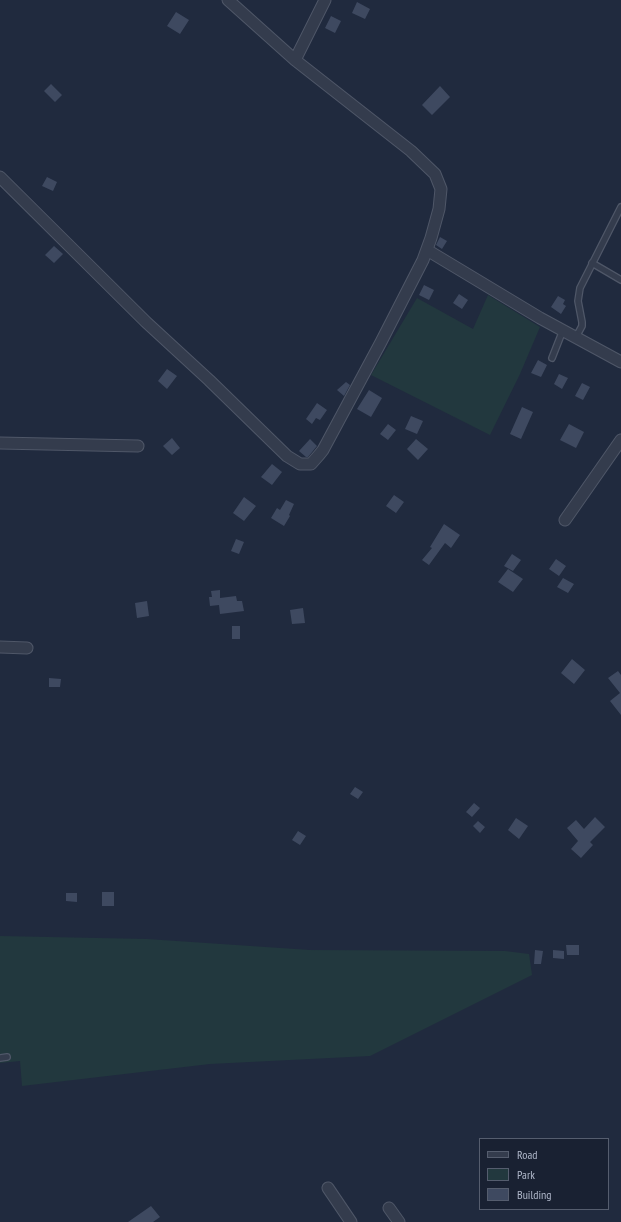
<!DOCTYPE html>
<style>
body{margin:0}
#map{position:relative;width:621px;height:1222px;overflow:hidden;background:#202a3e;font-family:"PT Sans Narrow",sans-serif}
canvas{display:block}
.legend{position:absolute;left:479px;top:1138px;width:130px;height:72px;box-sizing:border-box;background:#192132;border:1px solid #555d6e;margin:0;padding:5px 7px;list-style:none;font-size:12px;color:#afb7c9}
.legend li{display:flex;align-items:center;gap:8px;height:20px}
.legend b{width:20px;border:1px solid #555d6e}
</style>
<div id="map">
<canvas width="621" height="1222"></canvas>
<ul class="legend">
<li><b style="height:5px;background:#343c4d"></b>Road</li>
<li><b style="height:11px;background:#22383e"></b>Park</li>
<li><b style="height:11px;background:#3e4960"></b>Building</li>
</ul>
</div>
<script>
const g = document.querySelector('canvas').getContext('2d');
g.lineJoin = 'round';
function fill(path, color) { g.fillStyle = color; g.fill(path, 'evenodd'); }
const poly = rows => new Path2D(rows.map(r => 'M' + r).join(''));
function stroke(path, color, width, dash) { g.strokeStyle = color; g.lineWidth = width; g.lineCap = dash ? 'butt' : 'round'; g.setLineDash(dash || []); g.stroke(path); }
const green = poly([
 [488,295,540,327,520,374,490,435,371,375,417,298,473,329],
 [0,936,147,939,310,950,505,951,529,954,532,975,370,1056,210,1064,22,1086,20,1061,0,1063]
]);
const building = poly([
 [357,2,370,9,365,19,352,13],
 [176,12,189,20,180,34,167,26],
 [331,16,341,21,335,33,325,28],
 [51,84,62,95,55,102,44,91],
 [440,86,450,97,432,115,422,105],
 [47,177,57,182,53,191,42,186],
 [440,237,447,241,442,249,436,245],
 [54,246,63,254,54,263,45,255],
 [424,285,434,290,429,300,419,295],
 [459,294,468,300,462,309,453,303],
 [558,296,565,300,563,304,566,306,561,314,551,307],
 [538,360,547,365,541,377,531,373],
 [167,369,177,376,167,389,158,381],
 [559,374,568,378,562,389,554,384],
 [346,382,350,385,344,396,337,390],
 [582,383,590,387,583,400,575,396],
 [369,390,382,398,371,417,357,409],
 [317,403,327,410,320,420,316,418,312,424,306,419],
 [522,407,533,412,521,439,510,434],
 [411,416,423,421,417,434,405,429],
 [388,424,396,430,388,440,380,434],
 [569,424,584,432,576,448,560,440],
 [172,438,180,448,172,455,163,446],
 [310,439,317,446,308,457,306,457,299,451],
 [416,439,428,449,418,460,407,449],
 [272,464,282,472,272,485,261,477],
 [394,495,404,502,396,513,386,506],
 [244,497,256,506,244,521,233,513],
 [286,500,294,504,289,515,290,516,284,526,271,518,277,508,280,510],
 [444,524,460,535,451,548,445,543,429,565,422,560,432,548,430,547],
 [236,539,244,542,239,554,231,551],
 [512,554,521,560,513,571,504,566],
 [556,559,566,566,559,576,549,569],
 [508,569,523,579,513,592,498,582],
 [563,578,574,584,568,593,557,587],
 [220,590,220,598,236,596,237,601,242,601,244,611,220,614,219,605,210,606,209,597,212,597,211,591],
 [147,601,149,616,137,618,135,603],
 [303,608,305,623,292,624,290,610],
 [232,626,240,626,240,639,232,639],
 [572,659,585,670,574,684,561,673],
 [618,671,621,675,621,715,610,701,620,693,608,678],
 [49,678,61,679,60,687,49,687],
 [355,787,363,792,358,799,350,794],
 [474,803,480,808,472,817,466,812],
 [595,817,605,827,590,842,593,845,581,858,571,849,578,841,567,828,576,820,584,829],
 [516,818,528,826,519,839,508,830],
 [478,821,485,827,480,833,473,826],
 [298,831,306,836,300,845,292,840],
 [102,892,114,892,114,906,102,906],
 [66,893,77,893,77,902,66,901],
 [566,945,579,945,579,955,567,955],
 [535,950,543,951,541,964,534,964],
 [553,950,564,951,564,959,553,958],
 [151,1206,160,1217,153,1222,128,1222]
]);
const lane = poly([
 [592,263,621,280],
 [576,337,582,326,582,322,578,301,580,288,621,207],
 [552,358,563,330],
 [0,1058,7,1057]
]);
const street = poly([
 [295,60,325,0],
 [0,177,146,322,209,380,287,456,300,464,311,464,319,455,323,450,381,342,423,260,431,238,439,209,441,189,435,174,411,151,295,60,228,0],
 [427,250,540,318,621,362],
 [0,443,138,446],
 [565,520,621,440],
 [0,647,27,648],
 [328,1188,351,1222],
 [389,1208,399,1222]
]);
fill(green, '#22383e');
fill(building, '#3e4960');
stroke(lane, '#4f5768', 8);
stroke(street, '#4f5768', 13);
stroke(lane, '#343c4d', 5.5);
stroke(street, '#343c4d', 11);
</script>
